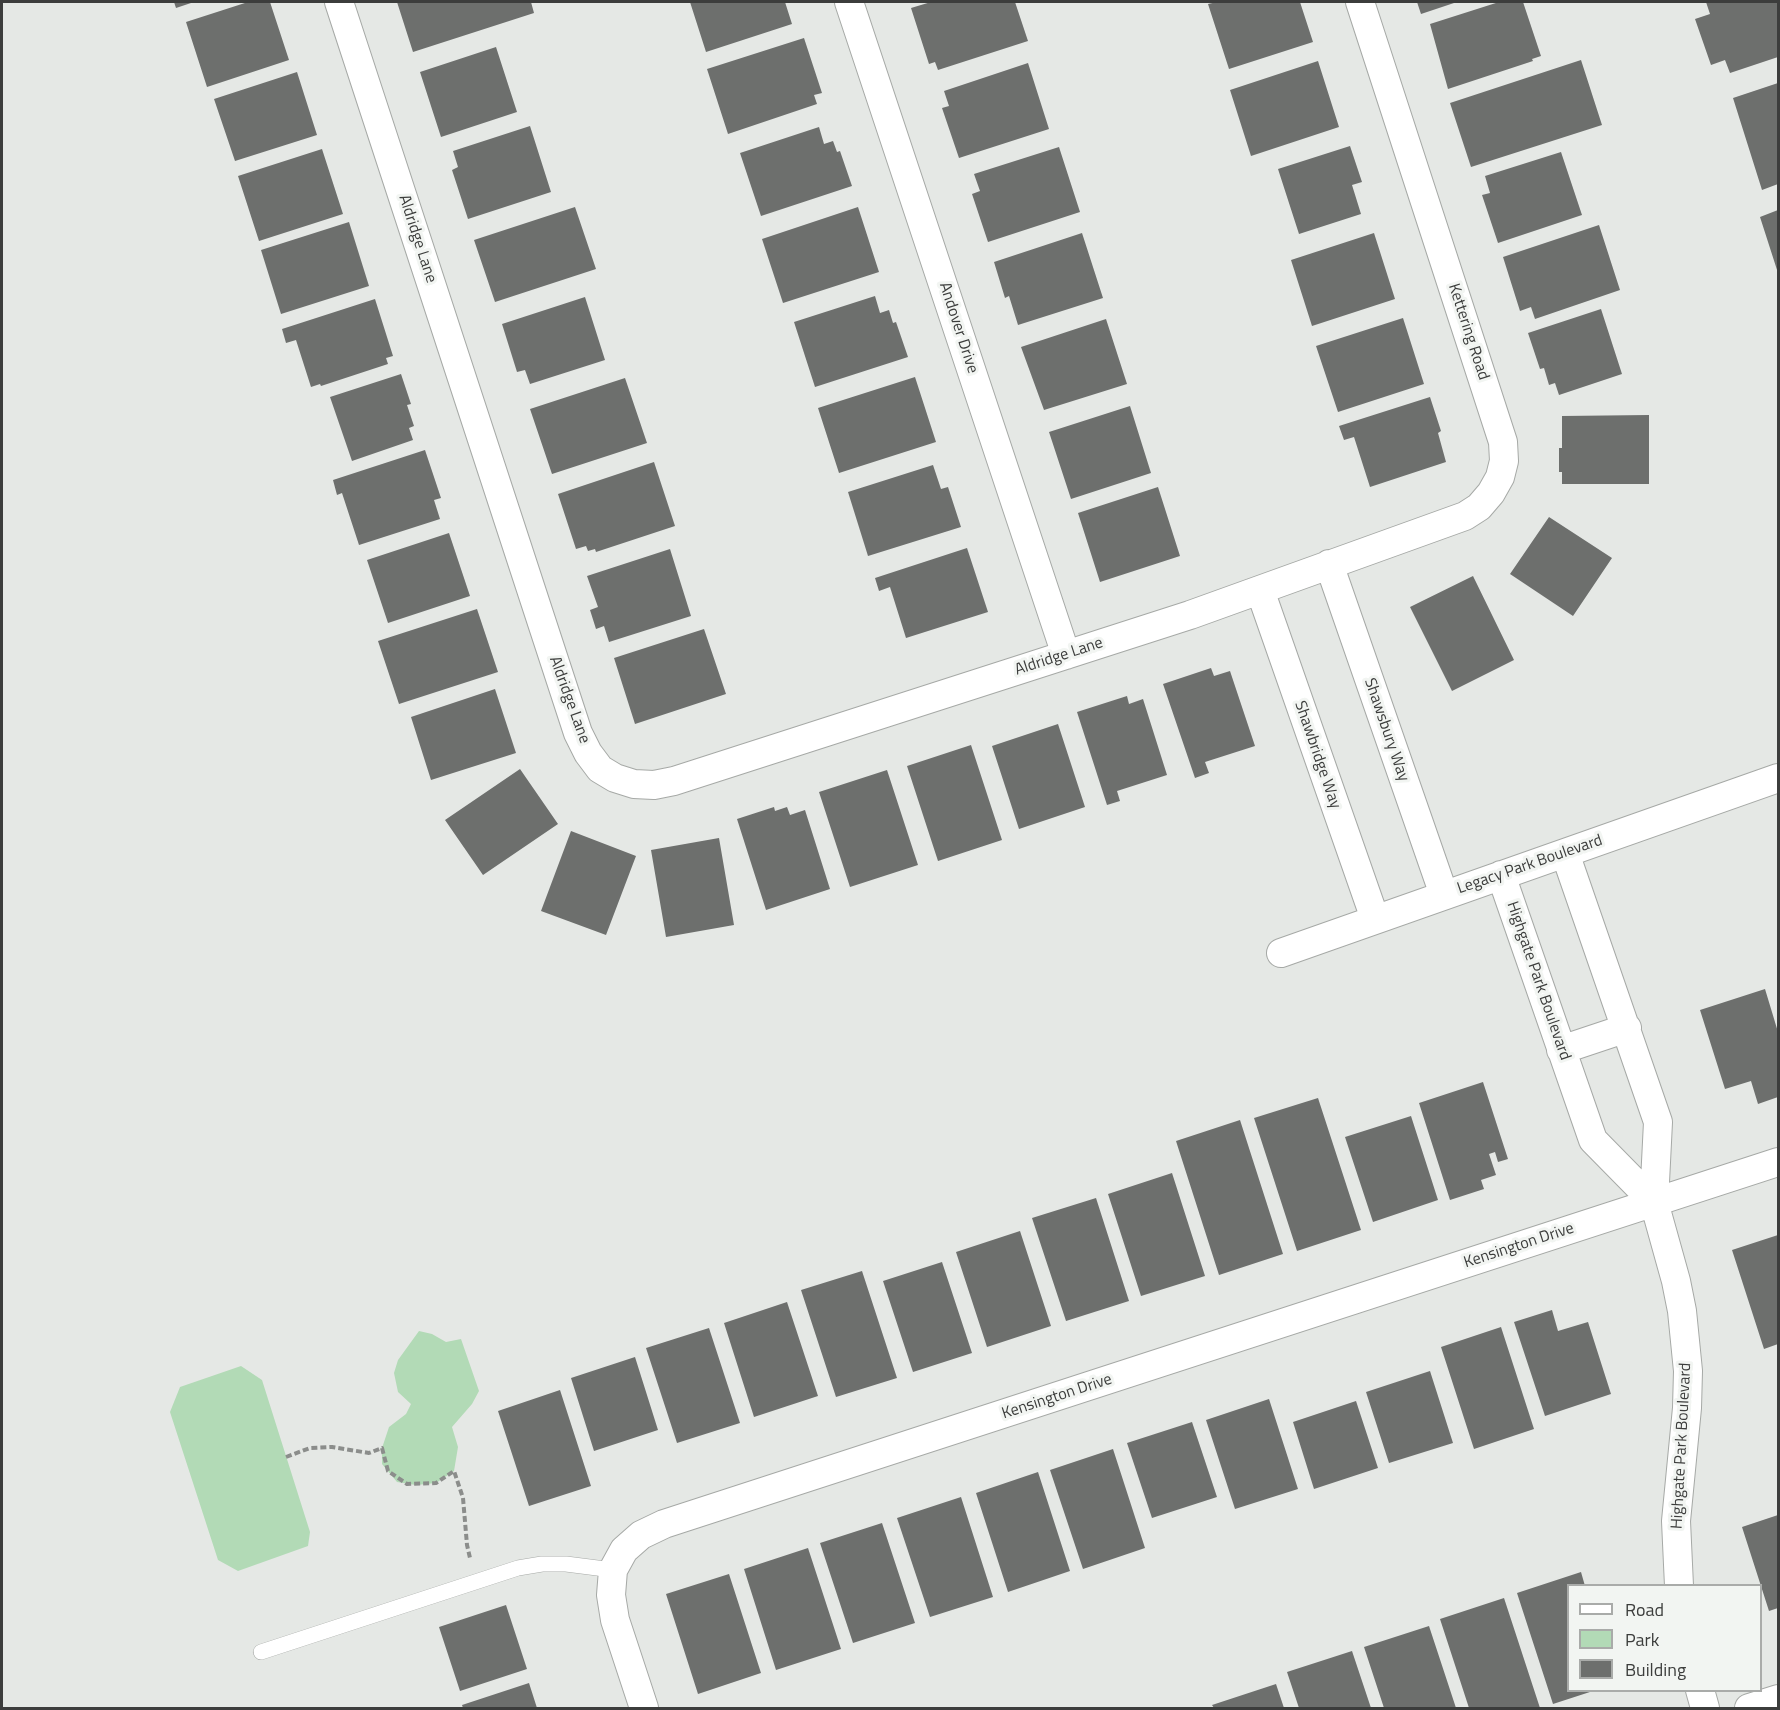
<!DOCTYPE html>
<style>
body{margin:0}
#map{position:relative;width:1780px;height:1710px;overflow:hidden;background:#e5e8e5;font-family:"Titillium Web",sans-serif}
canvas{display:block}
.frame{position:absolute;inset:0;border:3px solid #3c3d3c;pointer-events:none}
.legend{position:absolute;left:1567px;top:1584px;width:195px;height:108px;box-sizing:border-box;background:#f2f5f2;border:2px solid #a9aba9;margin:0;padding:8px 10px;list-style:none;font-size:18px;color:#3c3d3c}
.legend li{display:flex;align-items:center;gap:12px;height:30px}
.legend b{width:30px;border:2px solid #a9aba9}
</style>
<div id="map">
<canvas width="1780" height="1710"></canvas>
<div class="frame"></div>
<ul class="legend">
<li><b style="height:8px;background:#fff"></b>Road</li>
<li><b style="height:16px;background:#b2dab6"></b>Park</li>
<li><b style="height:16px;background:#6d6f6d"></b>Building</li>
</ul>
</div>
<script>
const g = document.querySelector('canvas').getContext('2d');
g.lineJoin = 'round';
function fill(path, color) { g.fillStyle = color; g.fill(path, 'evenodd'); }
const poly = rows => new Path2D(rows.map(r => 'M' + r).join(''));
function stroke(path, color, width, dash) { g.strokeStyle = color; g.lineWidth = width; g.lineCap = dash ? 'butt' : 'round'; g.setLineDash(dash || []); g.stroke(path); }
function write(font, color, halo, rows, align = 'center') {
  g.font = font + ' "Titillium Web",sans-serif'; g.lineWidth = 6; g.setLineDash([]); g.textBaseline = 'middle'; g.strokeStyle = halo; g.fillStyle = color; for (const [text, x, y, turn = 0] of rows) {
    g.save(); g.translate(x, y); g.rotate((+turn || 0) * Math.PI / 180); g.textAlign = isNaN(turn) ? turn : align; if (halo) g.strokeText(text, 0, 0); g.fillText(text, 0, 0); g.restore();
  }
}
const green = poly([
 [419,1331,432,1334,446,1342,461,1339,479,1391,472,1404,452,1427,458,1447,454,1471,436,1483,416,1485,397,1482,382,1464,382,1448,389,1427,406,1414,411,1404,398,1392,394,1373,398,1360],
 [241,1366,262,1380,310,1532,308,1546,238,1571,218,1560,170,1412,180,1387]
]);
const building = poly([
 [174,2,194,2,176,8],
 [248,2,270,2,289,60,207,87,186,22],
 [397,2,531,2,534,13,413,52],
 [690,2,785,2,792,24,706,52],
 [931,2,1015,2,1028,41,938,70,935,62,929,64,911,8],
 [1217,2,1300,2,1313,42,1229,69,1208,4],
 [1417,2,1457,2,1421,14],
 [1499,2,1523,2,1541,56,1532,59,1533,61,1448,89,1430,24],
 [1706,2,1778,2,1778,57,1730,73,1725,60,1711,65,1695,19,1710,14],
 [804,38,822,93,814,95,817,104,728,134,707,69],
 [496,47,517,112,441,137,420,72],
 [1581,60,1602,125,1471,167,1450,103],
 [1318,61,1339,127,1251,156,1230,90],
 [1028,63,1049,129,959,158,942,108,949,106,944,91],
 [297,72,317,135,235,161,214,99],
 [1778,83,1778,184,1762,190,1733,98],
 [530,126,551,192,468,219,452,170,458,167,453,151],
 [819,127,824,144,833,141,837,152,840,151,852,186,761,216,740,153],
 [1350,146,1362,182,1352,185,1361,214,1299,234,1278,169],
 [1059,147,1080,212,988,242,972,194,980,191,974,174],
 [322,149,343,214,259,241,238,176],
 [1561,152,1582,215,1498,243,1482,195,1490,193,1485,176],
 [575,207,596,269,495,302,474,240],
 [858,207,879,272,783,303,762,239],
 [1778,210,1778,273,1760,217],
 [349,222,369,286,281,314,261,250],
 [1599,225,1620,290,1535,319,1531,307,1520,311,1503,257],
 [1082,233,1103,298,1018,325,1009,296,1005,298,994,262],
 [1374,233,1395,299,1312,326,1291,260],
 [875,296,880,313,889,310,893,323,896,322,908,357,815,387,794,322],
 [585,297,605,360,530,384,525,370,517,372,502,324],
 [375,299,393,356,386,358,388,364,321,386,320,384,311,387,296,340,286,343,282,329],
 [1601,309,1622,374,1559,395,1555,383,1549,385,1544,368,1540,369,1528,333],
 [1403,318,1424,384,1338,412,1316,346],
 [1106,319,1127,384,1044,410,1021,347],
 [401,374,411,404,407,405,414,426,409,428,413,440,352,461,330,397],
 [915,377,936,442,839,473,818,408],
 [625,378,647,443,552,474,530,409],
 [1430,397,1441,431,1438,433,1446,462,1370,487,1354,437,1344,440,1339,426],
 [1130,406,1151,473,1071,499,1049,432],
 [1649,415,1649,484,1562,484,1562,472,1559,472,1559,448,1562,448,1562,416],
 [425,450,441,498,434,500,440,519,359,545,342,493,337,495,333,480],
 [654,462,675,526,596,552,595,549,588,551,586,546,576,549,558,494],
 [933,465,941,489,948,487,961,527,868,556,848,492],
 [1158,487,1180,556,1100,582,1078,513],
 [1549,517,1612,558,1573,616,1510,574],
 [449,533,470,596,388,623,367,560],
 [967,548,988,612,906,638,890,587,879,591,875,578],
 [670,549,691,616,609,642,604,626,596,629,590,610,598,607,587,576],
 [1473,576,1514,660,1452,691,1410,607],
 [477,609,498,672,399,704,378,641],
 [704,629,726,694,635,724,614,658],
 [1211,668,1214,676,1230,671,1255,746,1205,762,1209,773,1195,778,1163,684],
 [495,689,516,753,431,780,411,717],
 [1127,696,1129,704,1143,699,1167,775,1117,791,1120,801,1107,805,1077,712],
 [1058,724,1085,807,1019,829,992,746],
 [971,745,1002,840,938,861,907,766],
 [520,769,558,824,483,875,445,820],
 [887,770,918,865,850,887,819,792],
 [774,807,775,811,787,807,790,815,805,810,830,889,766,910,737,819],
 [571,831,636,856,606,935,541,911],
 [719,838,734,925,666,937,651,850],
 [1765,989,1778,1032,1778,1097,1758,1104,1751,1081,1725,1089,1700,1010],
 [1483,1082,1508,1159,1498,1162,1495,1152,1489,1154,1496,1175,1481,1180,1484,1189,1450,1200,1419,1103],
 [1318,1098,1361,1230,1297,1251,1254,1118],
 [1411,1116,1438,1200,1373,1222,1345,1137],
 [1240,1120,1283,1254,1219,1275,1176,1141],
 [1172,1173,1205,1276,1141,1296,1108,1194],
 [1096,1198,1129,1301,1066,1321,1032,1218],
 [1020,1231,1051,1326,987,1347,956,1252],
 [1778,1235,1778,1344,1764,1349,1732,1250],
 [942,1262,972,1353,913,1372,883,1281],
 [862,1271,897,1378,836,1397,801,1290],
 [787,1302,818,1396,754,1417,724,1323],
 [1552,1310,1558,1331,1588,1322,1611,1394,1545,1416,1514,1322],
 [1501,1327,1534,1429,1474,1449,1441,1347],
 [709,1328,740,1423,677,1443,646,1348],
 [635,1357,658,1430,594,1451,571,1378],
 [1430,1371,1453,1443,1389,1463,1366,1392],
 [560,1390,591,1486,529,1506,498,1411],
 [1269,1399,1298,1489,1235,1509,1206,1420],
 [1356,1401,1378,1468,1314,1489,1293,1422],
 [1192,1422,1217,1497,1152,1518,1127,1443],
 [1113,1449,1145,1548,1083,1569,1050,1470],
 [1038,1472,1070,1571,1008,1592,976,1493],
 [961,1497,993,1597,930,1617,897,1518],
 [1778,1515,1778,1608,1769,1611,1742,1527],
 [882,1523,915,1623,853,1643,820,1543],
 [808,1548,841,1649,776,1670,744,1569],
 [1581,1572,1585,1586,1568,1586,1568,1690,1593,1691,1553,1704,1517,1593],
 [729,1574,761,1673,698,1694,666,1594],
 [1504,1598,1540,1708,1469,1708,1440,1619],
 [506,1605,527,1669,460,1691,439,1627],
 [1429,1626,1456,1708,1384,1708,1364,1647],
 [1352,1651,1371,1708,1299,1708,1287,1672],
 [529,1683,537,1708,463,1708,462,1705],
 [1276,1684,1284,1708,1214,1708,1212,1705]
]);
const path = poly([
 [286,1457,310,1448,332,1447,369,1453,382,1448,388,1471,407,1484,436,1483,454,1471,463,1498,467,1545,470,1558]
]);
const service = poly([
 [261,1652,518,1568,542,1564,566,1564,613,1570]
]);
const minor = poly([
 [339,2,578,733,588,753,600,769,615,778,634,784,654,785,674,781,1190,615,1465,516,1479,507,1491,493,1500,477,1504,461,1503,442,1360,2],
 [849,2,1066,655],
 [1329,564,1444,895],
 [1260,590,1375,919],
 [1565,853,1658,1122,1654,1202,1676,1281,1682,1311,1688,1371,1687,1408,1676,1521,1679,1586],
 [1501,875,1593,1140,1654,1202],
 [1281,953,1778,778],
 [1561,1050,1627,1028],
 [1700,1690,1705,1708],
 [644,1708,615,1620,611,1595,613,1570,624,1550,641,1535,664,1524,1778,1162],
 [1749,1708,1778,1699]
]);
const streetNames = [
 ["Aldridge Lane",417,239,72],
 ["Andover Drive",958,328,72],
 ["Kettering Road",1468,332,72],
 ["Aldridge Lane",1059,657,-18],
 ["Aldridge Lane",569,700,70],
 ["Shawsbury Way",1386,730,71],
 ["Shawbridge Way",1317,755,71],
 ["Legacy Park Boulevard",1530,865,-19],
 ["Highgate Park Boulevard",1538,981,71],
 ["Kensington Drive",1519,1246,-18],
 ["Kensington Drive",1057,1397,-18],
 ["Highgate Park Boulevard",1682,1446,-87]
];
fill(green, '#b2dab6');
fill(building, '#6d6f6d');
stroke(service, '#a6a9a6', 16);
stroke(minor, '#a6a9a6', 30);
stroke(path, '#8b8d8b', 4, [6, 3]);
stroke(service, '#fff', 15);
stroke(minor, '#fff', 28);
write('16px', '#3c3d3c', '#f2f5f2', streetNames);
</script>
